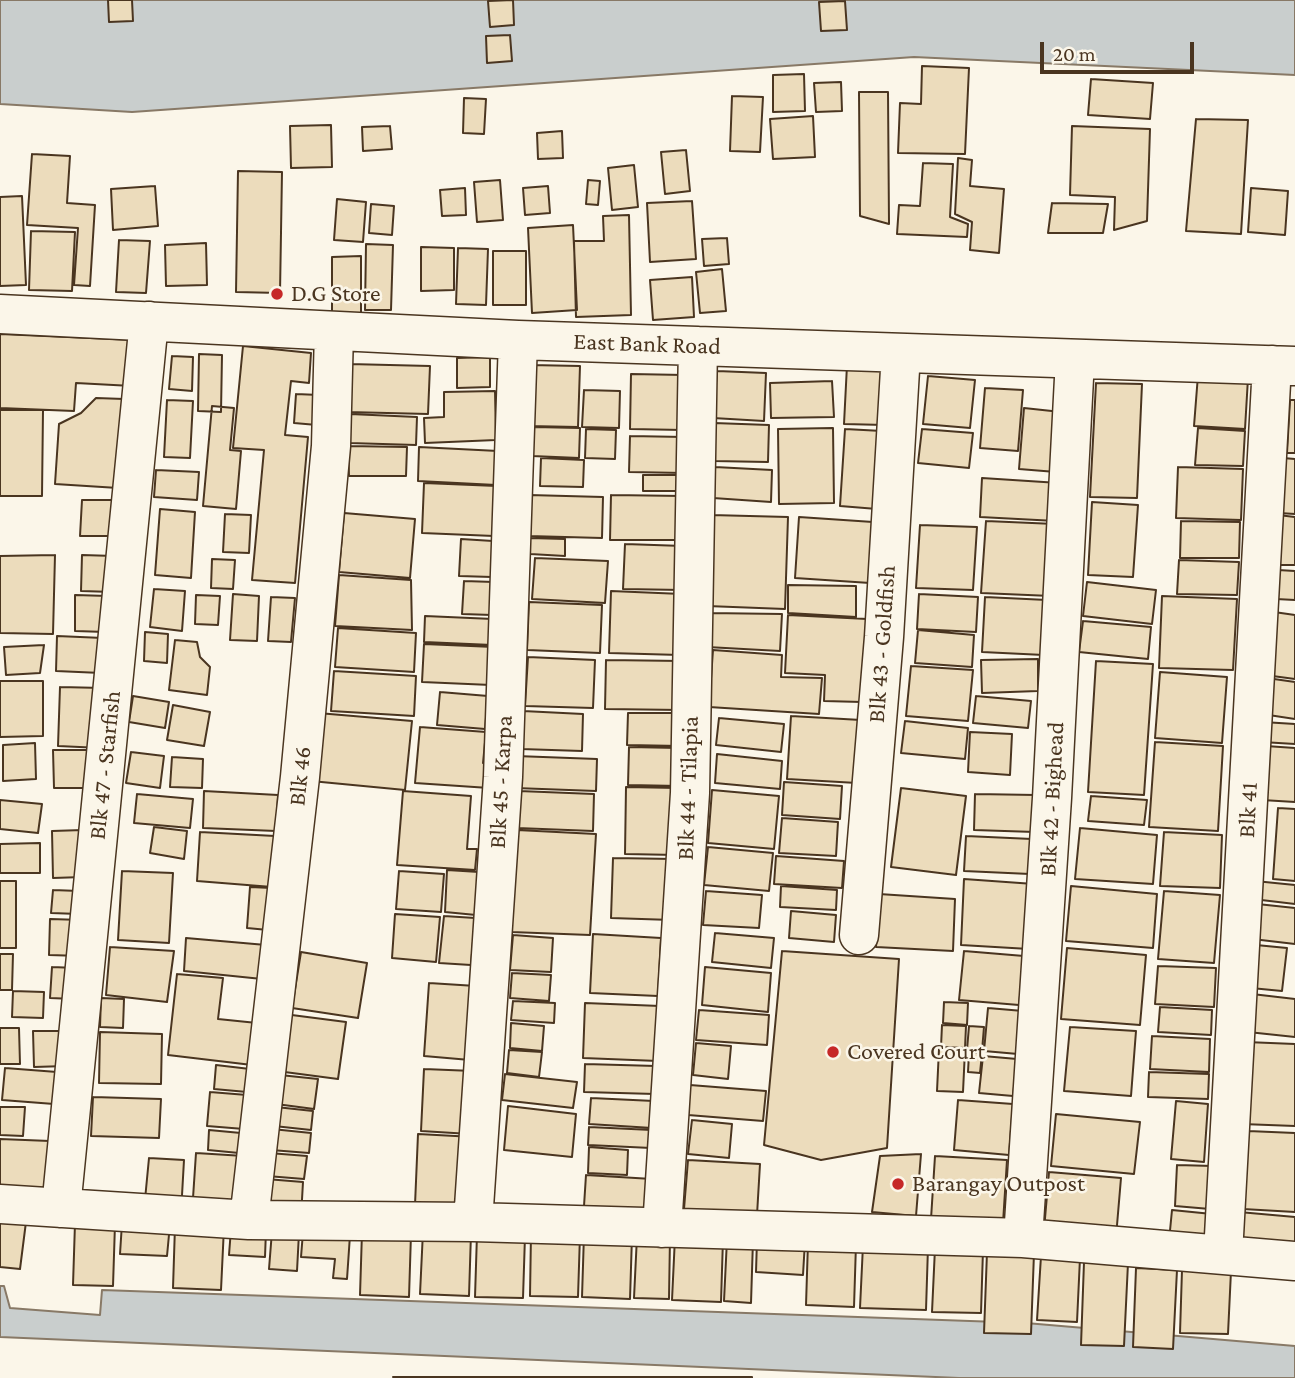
<!DOCTYPE html>
<style>
body{margin:0}
#map{position:relative;width:1295px;height:1378px;overflow:hidden;background:#fbf6e9;font-family:"Crimson Pro",serif}
canvas{display:block}
.scale{position:absolute;left:1040px;top:42px;width:154px;height:32px;box-sizing:border-box;border:4px solid #4a3520;border-top:0;padding-left:9px;font-size:21px;line-height:24px;white-space:nowrap;color:#4a3520;-webkit-text-stroke:5px #fbf6e9;paint-order:stroke}
</style>
<div id="map">
<canvas width="1295" height="1378"></canvas>
<div class="scale">20 m</div>
</div>
<script>
const g = document.querySelector('canvas').getContext('2d');
g.lineJoin = 'round';
function fill(path, color) { g.fillStyle = color; g.fill(path, 'evenodd'); }
const poly = rows => new Path2D(rows.map(r => 'M' + r).join(''));
function stroke(path, color, width, dash) { g.strokeStyle = color; g.lineWidth = width; g.lineCap = dash ? 'butt' : 'round'; g.setLineDash(dash || []); g.stroke(path); }
function write(font, color, halo, rows, align = 'center') {
  g.font = font + ' "Crimson Pro",serif'; g.lineWidth = 5; g.setLineDash([]); g.textBaseline = 'middle'; g.strokeStyle = halo; g.fillStyle = color; for (const [text, x, y, turn = 0] of rows) {
    g.save(); g.translate(x, y); g.rotate((+turn || 0) * Math.PI / 180); g.textAlign = isNaN(turn) ? turn : align; if (halo) g.strokeText(text, 0, 0); g.fillText(text, 0, 0); g.restore();
  }
}
const water = poly([
 [0,0,1295,0,1295,75,914,57,132,112,0,104,0,0],
 [0,1286,4,1286,10,1308,100,1315,102,1290,1026,1323,1295,1346,1295,1378,959,1378,0,1337,0,1286]
]);
const building = poly([
 [108,0,132,0,133,21,109,22,108,0],
 [513,0,514,25,490,27,488,1,513,0],
 [845,1,847,30,821,31,819,2,845,1],
 [510,35,512,61,487,63,486,36,510,35],
 [922,66,969,68,965,154,898,153,900,103,921,104,922,66],
 [804,74,805,111,773,112,773,75,804,74],
 [1091,79,1153,83,1150,119,1088,115,1091,79],
 [841,82,842,111,816,112,814,83,841,82],
 [859,92,888,92,889,224,860,216,859,92],
 [732,96,763,97,760,152,730,151,732,96],
 [464,98,486,99,484,134,463,133,464,98],
 [813,116,815,157,773,159,770,119,813,116],
 [1196,119,1248,120,1241,234,1186,231,1196,119],
 [331,125,332,167,291,168,290,126,331,125],
 [390,126,392,149,363,151,362,127,390,126],
 [1072,126,1150,129,1147,221,1114,230,1115,197,1070,195,1072,126],
 [562,131,563,158,538,159,537,133,562,131],
 [686,150,690,191,665,194,661,152,686,150],
 [32,154,70,156,67,203,95,205,90,286,74,285,78,228,27,225,32,154],
 [958,158,972,160,970,186,1004,189,999,253,970,250,972,222,955,214,958,158],
 [923,163,953,164,950,217,968,224,967,237,897,234,899,205,920,206,923,163],
 [634,165,638,207,612,210,608,168,634,165],
 [238,171,282,172,280,293,236,292,238,171],
 [500,180,503,220,477,222,474,182,500,180],
 [588,180,600,181,598,205,586,204,588,180],
 [155,186,158,226,113,230,111,189,155,186],
 [548,186,550,213,525,215,523,188,548,186],
 [465,188,466,215,442,216,440,190,465,188],
 [1251,188,1288,191,1285,235,1248,232,1251,188],
 [22,196,26,285,0,286,0,197,22,196],
 [337,199,366,202,363,242,334,240,337,199],
 [692,201,696,259,650,262,647,203,692,201],
 [1052,203,1108,204,1103,233,1048,233,1052,203],
 [371,204,394,206,392,235,369,233,371,204],
 [629,215,631,315,576,317,574,241,604,241,603,216,629,215],
 [573,225,577,310,532,313,528,228,573,225],
 [31,231,75,232,72,291,29,290,31,231],
 [727,238,729,264,704,266,702,239,727,238],
 [119,240,150,241,146,293,116,292,119,240],
 [206,243,207,285,166,286,165,245,206,243],
 [366,244,393,245,391,310,365,310,366,244],
 [421,247,454,248,454,290,421,291,421,247],
 [458,248,488,249,486,305,456,304,458,248],
 [493,251,526,251,526,305,493,305,493,251],
 [361,256,361,314,332,314,332,257,361,256],
 [722,269,726,311,700,313,696,272,722,269],
 [692,277,694,317,653,320,650,280,692,277],
 [0,334,135,340,132,386,76,383,74,411,0,408,0,334],
 [243,346,311,353,309,383,291,381,285,435,308,437,295,583,252,580,264,450,233,448,243,346],
 [199,354,222,355,221,412,198,411,199,354],
 [172,356,193,357,192,391,169,389,172,356],
 [490,357,490,387,457,388,457,358,490,357],
 [349,364,430,366,428,414,347,412,349,364],
 [530,365,580,366,578,427,528,426,530,365],
 [847,365,888,366,885,425,844,424,847,365],
 [717,371,766,373,764,421,713,418,717,371],
 [631,374,684,375,683,430,630,429,631,374],
 [1198,375,1248,378,1245,429,1194,426,1198,375],
 [928,376,975,380,970,428,923,424,928,376],
 [832,381,834,417,771,418,770,383,832,381],
 [1096,383,1142,384,1137,498,1090,497,1096,383],
 [985,388,1023,390,1018,451,980,448,985,388],
 [584,390,620,391,619,428,582,427,584,390],
 [495,391,496,440,425,443,424,418,444,417,444,392,495,391],
 [296,394,319,395,317,425,294,423,296,394],
 [96,398,124,399,118,488,55,484,59,424,81,413,96,398],
 [167,400,193,401,190,458,164,457,167,400],
 [1290,400,1295,400,1295,453,1287,453,1290,400],
 [212,406,234,408,230,450,241,451,236,509,203,506,212,406],
 [1024,408,1061,412,1056,472,1019,469,1024,408],
 [0,410,43,410,42,496,0,496,0,410],
 [350,414,417,417,416,445,349,443,350,414],
 [714,423,769,425,768,462,713,461,714,423],
 [534,427,580,428,579,458,532,456,534,427],
 [833,428,834,503,779,504,778,429,833,428],
 [1198,428,1245,431,1243,466,1195,465,1198,428],
 [586,429,616,430,615,459,585,458,586,429],
 [845,429,882,431,877,509,840,506,845,429],
 [922,429,973,433,969,468,918,463,922,429],
 [630,436,684,437,684,473,629,472,630,436],
 [348,446,407,447,406,476,349,476,348,446],
 [419,447,498,451,496,485,418,481,419,447],
 [541,458,584,460,583,487,540,486,541,458],
 [1283,458,1295,459,1295,514,1279,513,1283,458],
 [715,467,772,470,771,502,713,498,715,467],
 [1178,467,1243,469,1241,520,1176,518,1178,467],
 [156,470,199,472,197,500,154,497,156,470],
 [643,475,684,475,684,491,643,491,643,475],
 [982,478,1059,483,1056,521,980,517,982,478],
 [424,483,497,486,494,536,422,533,424,483],
 [529,495,603,497,602,538,528,536,529,495],
 [611,495,683,496,683,540,610,540,611,495],
 [82,500,114,500,113,536,80,536,82,500],
 [1092,502,1138,505,1133,577,1088,575,1092,502],
 [160,509,195,512,191,578,155,575,160,509],
 [344,513,415,519,410,578,339,572,344,513],
 [225,514,251,515,249,553,223,552,225,514],
 [711,515,788,517,785,609,707,606,711,515],
 [1278,515,1295,517,1295,565,1275,565,1278,515],
 [799,517,873,522,870,583,795,578,799,517],
 [986,521,1055,524,1051,596,981,593,986,521],
 [1181,521,1240,522,1239,558,1180,558,1181,521],
 [920,525,977,527,973,590,916,588,920,525],
 [530,538,565,539,565,556,530,554,530,538],
 [461,539,493,541,492,577,459,576,461,539],
 [625,544,683,546,682,590,623,589,625,544],
 [55,555,53,634,0,633,0,556,55,555],
 [82,555,114,556,113,592,81,591,82,555],
 [535,558,608,561,605,603,532,599,535,558],
 [212,559,235,560,233,589,211,588,212,559],
 [1179,560,1239,562,1237,595,1177,594,1179,560],
 [1278,570,1295,571,1295,600,1276,599,1278,570],
 [339,575,411,580,412,630,335,626,339,575],
 [464,581,494,582,492,615,462,614,464,581],
 [1087,582,1156,590,1152,624,1083,616,1087,582],
 [788,585,856,586,856,617,788,613,788,585],
 [154,589,185,591,182,631,150,627,154,589],
 [611,591,682,594,680,655,609,653,611,591],
 [233,594,259,596,257,641,230,640,233,594],
 [919,594,978,597,976,632,917,629,919,594],
 [75,595,108,596,106,632,75,631,75,595],
 [196,595,220,596,218,625,195,624,196,595],
 [1162,596,1237,599,1233,670,1159,668,1162,596],
 [271,597,295,598,291,642,268,641,271,597],
 [985,597,1047,600,1044,655,982,652,985,597],
 [529,602,602,605,600,653,527,650,529,602],
 [1274,612,1295,615,1295,679,1265,675,1274,612],
 [708,613,782,614,780,651,707,647,708,613],
 [788,615,867,619,862,702,824,701,825,675,785,673,788,615],
 [425,616,493,619,492,645,424,642,425,616],
 [1083,621,1151,627,1148,659,1079,652,1083,621],
 [338,628,416,633,414,672,335,667,338,628],
 [918,630,974,635,972,667,915,663,918,630],
 [145,632,168,634,167,663,144,661,145,632],
 [57,636,103,638,101,673,56,671,57,636],
 [175,640,197,642,200,657,210,667,207,695,169,690,175,640],
 [424,644,494,647,491,685,422,682,424,644],
 [44,645,40,673,6,675,4,647,44,645],
 [713,650,782,655,781,677,822,678,819,714,709,707,713,650],
 [528,657,595,660,593,708,525,706,528,657],
 [1038,659,1038,691,982,693,981,660,1038,659],
 [606,660,682,661,681,710,605,709,606,660],
 [1096,661,1153,664,1144,795,1088,792,1096,661],
 [911,666,973,670,968,721,906,716,911,666],
 [334,671,416,676,414,716,331,711,334,671],
 [1160,672,1227,677,1222,743,1155,738,1160,672],
 [1267,678,1295,682,1295,719,1262,714,1267,678],
 [0,681,43,681,43,736,0,737,0,681],
 [60,687,103,688,101,748,58,746,60,687],
 [440,692,488,696,485,729,437,725,440,692],
 [133,696,169,702,165,728,129,722,133,696],
 [976,696,1031,701,1028,728,973,723,976,696],
 [173,705,210,712,204,746,167,740,173,705],
 [523,711,583,714,582,751,521,749,523,711],
 [318,713,412,721,405,790,311,781,318,713],
 [628,713,681,713,680,746,627,745,628,713],
 [791,716,861,720,857,783,787,779,791,716],
 [719,718,784,724,781,752,716,745,719,718],
 [905,721,968,728,965,759,901,753,905,721],
 [1263,722,1295,724,1295,744,1262,742,1263,722],
 [420,727,486,732,483,763,490,763,489,788,415,783,420,727],
 [970,732,1012,734,1010,775,968,772,970,732],
 [1155,742,1223,746,1218,831,1149,827,1155,742],
 [35,743,36,779,3,781,3,745,35,743],
 [1266,746,1295,748,1295,802,1262,800,1266,746],
 [629,747,679,748,679,786,628,785,629,747],
 [53,750,95,750,95,788,54,788,53,750],
 [131,752,164,756,160,788,126,783,131,752],
 [717,754,782,761,780,789,715,783,717,754],
 [516,756,597,759,596,791,515,788,516,756],
 [172,757,203,759,202,788,170,787,172,757],
 [784,782,842,786,840,819,782,815,784,782],
 [626,787,678,788,677,855,625,854,626,787],
 [901,788,966,796,956,875,891,867,901,788],
 [712,790,779,796,774,849,708,843,712,790],
 [204,791,278,795,276,831,203,828,204,791],
 [403,791,471,796,467,849,477,849,475,870,397,865,403,791],
 [519,791,594,794,593,831,517,828,519,791],
 [137,794,193,799,190,828,134,823,137,794],
 [975,794,1036,795,1035,832,974,830,975,794],
 [1091,796,1147,800,1144,825,1088,821,1091,796],
 [0,800,42,804,38,833,0,829,0,800],
 [1278,808,1295,809,1295,881,1273,879,1278,808],
 [782,818,838,822,836,856,779,853,782,818],
 [154,827,187,831,184,859,150,853,154,827],
 [1080,828,1157,835,1153,884,1075,879,1080,828],
 [83,830,83,877,53,878,52,831,83,830],
 [517,830,596,834,590,935,511,932,517,830],
 [200,832,275,836,272,887,197,881,200,832],
 [1164,832,1222,835,1220,888,1160,886,1164,832],
 [966,836,1032,839,1030,874,964,871,966,836],
 [40,843,40,873,0,873,0,844,40,843],
 [708,847,773,853,769,891,704,885,708,847],
 [776,856,844,861,842,888,774,884,776,856],
 [613,858,674,859,672,920,611,918,613,858],
 [447,870,479,872,476,915,445,912,447,870],
 [122,871,173,873,169,943,118,940,122,871],
 [399,871,444,874,441,912,396,909,399,871],
 [964,879,1034,884,1029,949,961,945,964,879],
 [0,881,16,881,16,948,0,948,0,881],
 [1255,881,1295,885,1295,904,1253,899,1255,881],
 [781,886,837,890,836,910,780,907,781,886],
 [1071,886,1157,894,1153,948,1066,941,1071,886],
 [250,887,272,888,268,930,247,928,250,887],
 [53,890,79,891,79,914,51,913,53,890],
 [706,891,762,895,759,928,703,925,706,891],
 [1164,891,1220,895,1214,963,1158,959,1164,891],
 [879,894,955,899,953,951,876,947,879,894],
 [1248,903,1295,908,1295,944,1244,938,1248,903],
 [791,911,836,915,834,942,789,938,791,911],
 [395,914,440,917,436,962,392,958,395,914],
 [444,916,475,918,471,965,439,963,444,916],
 [50,919,82,920,81,956,49,955,50,919],
 [715,933,774,938,771,968,712,962,715,933],
 [593,934,661,938,658,996,590,993,593,934],
 [513,935,553,938,551,972,510,970,513,935],
 [186,938,266,945,262,979,184,971,186,938],
 [1256,945,1287,948,1282,991,1251,988,1256,945],
 [110,947,174,951,167,1002,106,995,110,947],
 [1067,948,1146,955,1140,1025,1061,1019,1067,948],
 [782,951,899,959,887,1148,821,1160,764,1145,782,951],
 [964,951,1024,956,1019,1005,959,1000,964,951],
 [301,952,367,963,358,1018,292,1008,301,952],
 [0,954,13,954,12,990,0,990,0,954],
 [1158,966,1216,968,1214,1007,1155,1004,1158,966],
 [52,967,76,968,74,999,50,998,52,967],
 [705,967,771,973,768,1012,702,1005,705,967],
 [512,973,551,975,549,1001,510,998,512,973],
 [177,974,223,978,218,1019,257,1023,252,1065,168,1055,177,974],
 [429,983,476,986,470,1060,424,1056,429,983],
 [13,991,44,992,43,1018,12,1017,13,991],
 [1252,994,1295,999,1295,1037,1248,1032,1252,994],
 [101,998,124,999,123,1028,100,1027,101,998],
 [513,1001,555,1003,554,1023,511,1020,513,1001],
 [944,1002,968,1003,967,1025,943,1023,944,1002],
 [585,1003,660,1006,658,1061,583,1058,585,1003],
 [1160,1007,1212,1010,1211,1035,1158,1032,1160,1007],
 [988,1008,1023,1011,1018,1054,984,1051,988,1008],
 [699,1010,769,1015,767,1045,696,1040,699,1010],
 [284,1014,346,1022,338,1079,277,1071,284,1014],
 [511,1023,544,1026,542,1051,510,1048,511,1023],
 [942,1025,966,1026,965,1048,941,1047,942,1025],
 [969,1026,984,1027,982,1051,967,1050,969,1026],
 [1070,1027,1136,1031,1131,1096,1064,1091,1070,1027],
 [0,1028,19,1028,20,1064,0,1064,0,1028],
 [33,1031,66,1031,66,1066,34,1067,33,1031],
 [100,1032,162,1034,161,1084,99,1083,100,1032],
 [1152,1036,1210,1039,1209,1072,1150,1069,1152,1036],
 [1246,1042,1295,1044,1295,1126,1242,1124,1246,1042],
 [696,1043,731,1046,728,1079,693,1075,696,1043],
 [939,1049,965,1050,963,1092,937,1091,939,1049],
 [509,1050,542,1052,539,1077,507,1073,509,1050],
 [969,1053,982,1053,980,1073,968,1072,969,1053],
 [983,1056,1017,1059,1013,1096,979,1093,983,1056],
 [585,1064,656,1066,655,1094,584,1092,585,1064],
 [216,1065,250,1069,247,1092,214,1089,216,1065],
 [5,1068,57,1072,54,1104,2,1100,5,1068],
 [424,1069,473,1071,470,1134,421,1131,424,1069],
 [1149,1072,1209,1074,1208,1099,1148,1097,1149,1072],
 [505,1074,577,1082,573,1108,502,1100,505,1074],
 [280,1075,318,1079,314,1109,276,1104,280,1075],
 [690,1085,766,1091,763,1121,688,1115,690,1085],
 [210,1092,247,1095,244,1129,207,1126,210,1092],
 [93,1097,161,1099,159,1138,91,1136,93,1097],
 [591,1098,654,1101,652,1128,589,1124,591,1098],
 [958,1100,1013,1104,1009,1155,954,1150,958,1100],
 [1176,1101,1208,1104,1204,1162,1171,1159,1176,1101],
 [508,1106,576,1114,572,1157,504,1150,508,1106],
 [0,1107,25,1107,23,1136,0,1135,0,1107],
 [276,1107,313,1111,311,1130,274,1126,276,1107],
 [1056,1114,1140,1122,1134,1174,1051,1166,1056,1114],
 [692,1120,732,1124,729,1158,688,1154,692,1120],
 [589,1127,652,1130,651,1148,588,1145,589,1127],
 [272,1129,311,1133,309,1153,271,1150,272,1129],
 [209,1130,241,1133,239,1153,208,1150,209,1130],
 [1248,1131,1295,1133,1295,1212,1243,1209,1248,1131],
 [418,1134,474,1137,471,1207,415,1205,418,1134],
 [0,1139,50,1141,47,1193,0,1191,0,1139],
 [589,1147,628,1150,627,1175,588,1173,589,1147],
 [196,1153,244,1156,240,1216,192,1213,196,1153],
 [269,1153,307,1156,304,1179,267,1176,269,1153],
 [921,1154,916,1216,872,1212,880,1156,921,1154],
 [935,1156,1007,1160,1003,1223,931,1219,935,1156],
 [149,1158,184,1160,181,1213,144,1210,149,1158],
 [688,1160,760,1164,757,1215,684,1209,688,1160],
 [1177,1165,1213,1166,1210,1209,1175,1206,1177,1165],
 [1049,1172,1121,1178,1116,1237,1044,1230,1049,1172],
 [586,1175,652,1179,650,1210,584,1206,586,1175],
 [266,1179,303,1182,301,1217,263,1214,266,1179],
 [1172,1210,1212,1214,1210,1244,1169,1241,1172,1210],
 [0,1211,27,1214,20,1269,0,1267,0,1211],
 [1239,1212,1295,1217,1295,1253,1236,1248,1239,1212],
 [75,1223,115,1224,113,1286,73,1285,75,1223],
 [122,1223,170,1224,167,1256,120,1254,122,1223],
 [175,1226,224,1227,221,1290,173,1288,175,1226],
 [231,1229,266,1230,265,1257,229,1255,231,1229],
 [272,1231,299,1233,297,1271,269,1269,272,1231],
 [423,1231,471,1233,469,1296,420,1294,423,1231],
 [303,1232,350,1235,347,1279,333,1278,335,1259,301,1257,303,1232],
 [362,1232,411,1234,409,1297,360,1295,362,1232],
 [531,1233,580,1235,578,1297,530,1296,531,1233],
 [477,1234,525,1236,523,1298,475,1297,477,1234],
 [584,1234,632,1236,630,1299,582,1297,584,1234],
 [637,1236,670,1237,669,1299,634,1298,637,1236],
 [675,1237,723,1239,721,1302,672,1300,675,1237],
 [727,1239,753,1240,751,1303,724,1301,727,1239],
 [757,1239,805,1241,803,1275,756,1272,757,1239],
 [808,1242,856,1244,854,1307,806,1305,808,1242],
 [863,1245,928,1247,926,1310,860,1308,863,1245],
 [935,1248,983,1250,981,1313,932,1312,935,1248],
 [987,1252,1034,1253,1031,1334,984,1333,987,1252],
 [1041,1256,1080,1258,1077,1322,1037,1320,1041,1256],
 [1084,1262,1128,1263,1124,1346,1081,1345,1084,1262],
 [1136,1268,1177,1270,1173,1349,1133,1347,1136,1268],
 [1182,1270,1231,1271,1228,1334,1180,1333,1182,1270],
 [393,1377,752,1377,752,1378,393,1377]
]);
const street = poly([
 [0,314,518,340,1295,366],
 [859,935,884,637,901,353],
 [0,1204,249,1220,473,1222,1023,1238,1295,1261],
 [61,1208,149,321],
 [249,1220,300,777,331,446,334,331],
 [473,1222,503,777,518,340],
 [662,1228,690,793,698,346],
 [1023,1238,1052,798,1075,359],
 [1223,1254,1272,365]
]);
const markers = [
 [277,294,7,"#c62828"],
 [833,1052,7,"#c62828"],
 [898,1184,7,"#c62828"]
];
const poiNames = [
 ["D.G Store",291,294],
 ["Covered Court",847,1052],
 ["Barangay Outpost",912,1184]
];
const streetNames = [
 ["East Bank Road",647,344,2],
 ["Blk 43 - Goldfish",882,644,-86],
 ["Blk 47 - Starfish",105,765,-84],
 ["Blk 46",300,776,-84],
 ["Blk 45 - Karpa",501,782,-87],
 ["Blk 44 - Tilapia",688,788,-88],
 ["Blk 42 - Bighead",1052,799,-87],
 ["Blk 41",1248,810,-87]
];
fill(water, '#c9cecd');
stroke(water, '#887966', 2);
fill(building, '#ecdcbc');
stroke(building, '#4a3520', 2);
stroke(street, '#4a3520', 41);
stroke(street, '#fbf6e9', 38);
for (const [x, y, r, color] of markers) { const dot = new Path2D(); dot.arc(x, y, r, 0, 2 * Math.PI); g.fillStyle = color; g.fill(dot); stroke(dot, '#fbf6e9', 2.5); }
write('24px', '#4a3520', '#fbf6e9', poiNames, 'left');
write('24px', '#4a3520', '#fbf6e9', streetNames);
</script>
